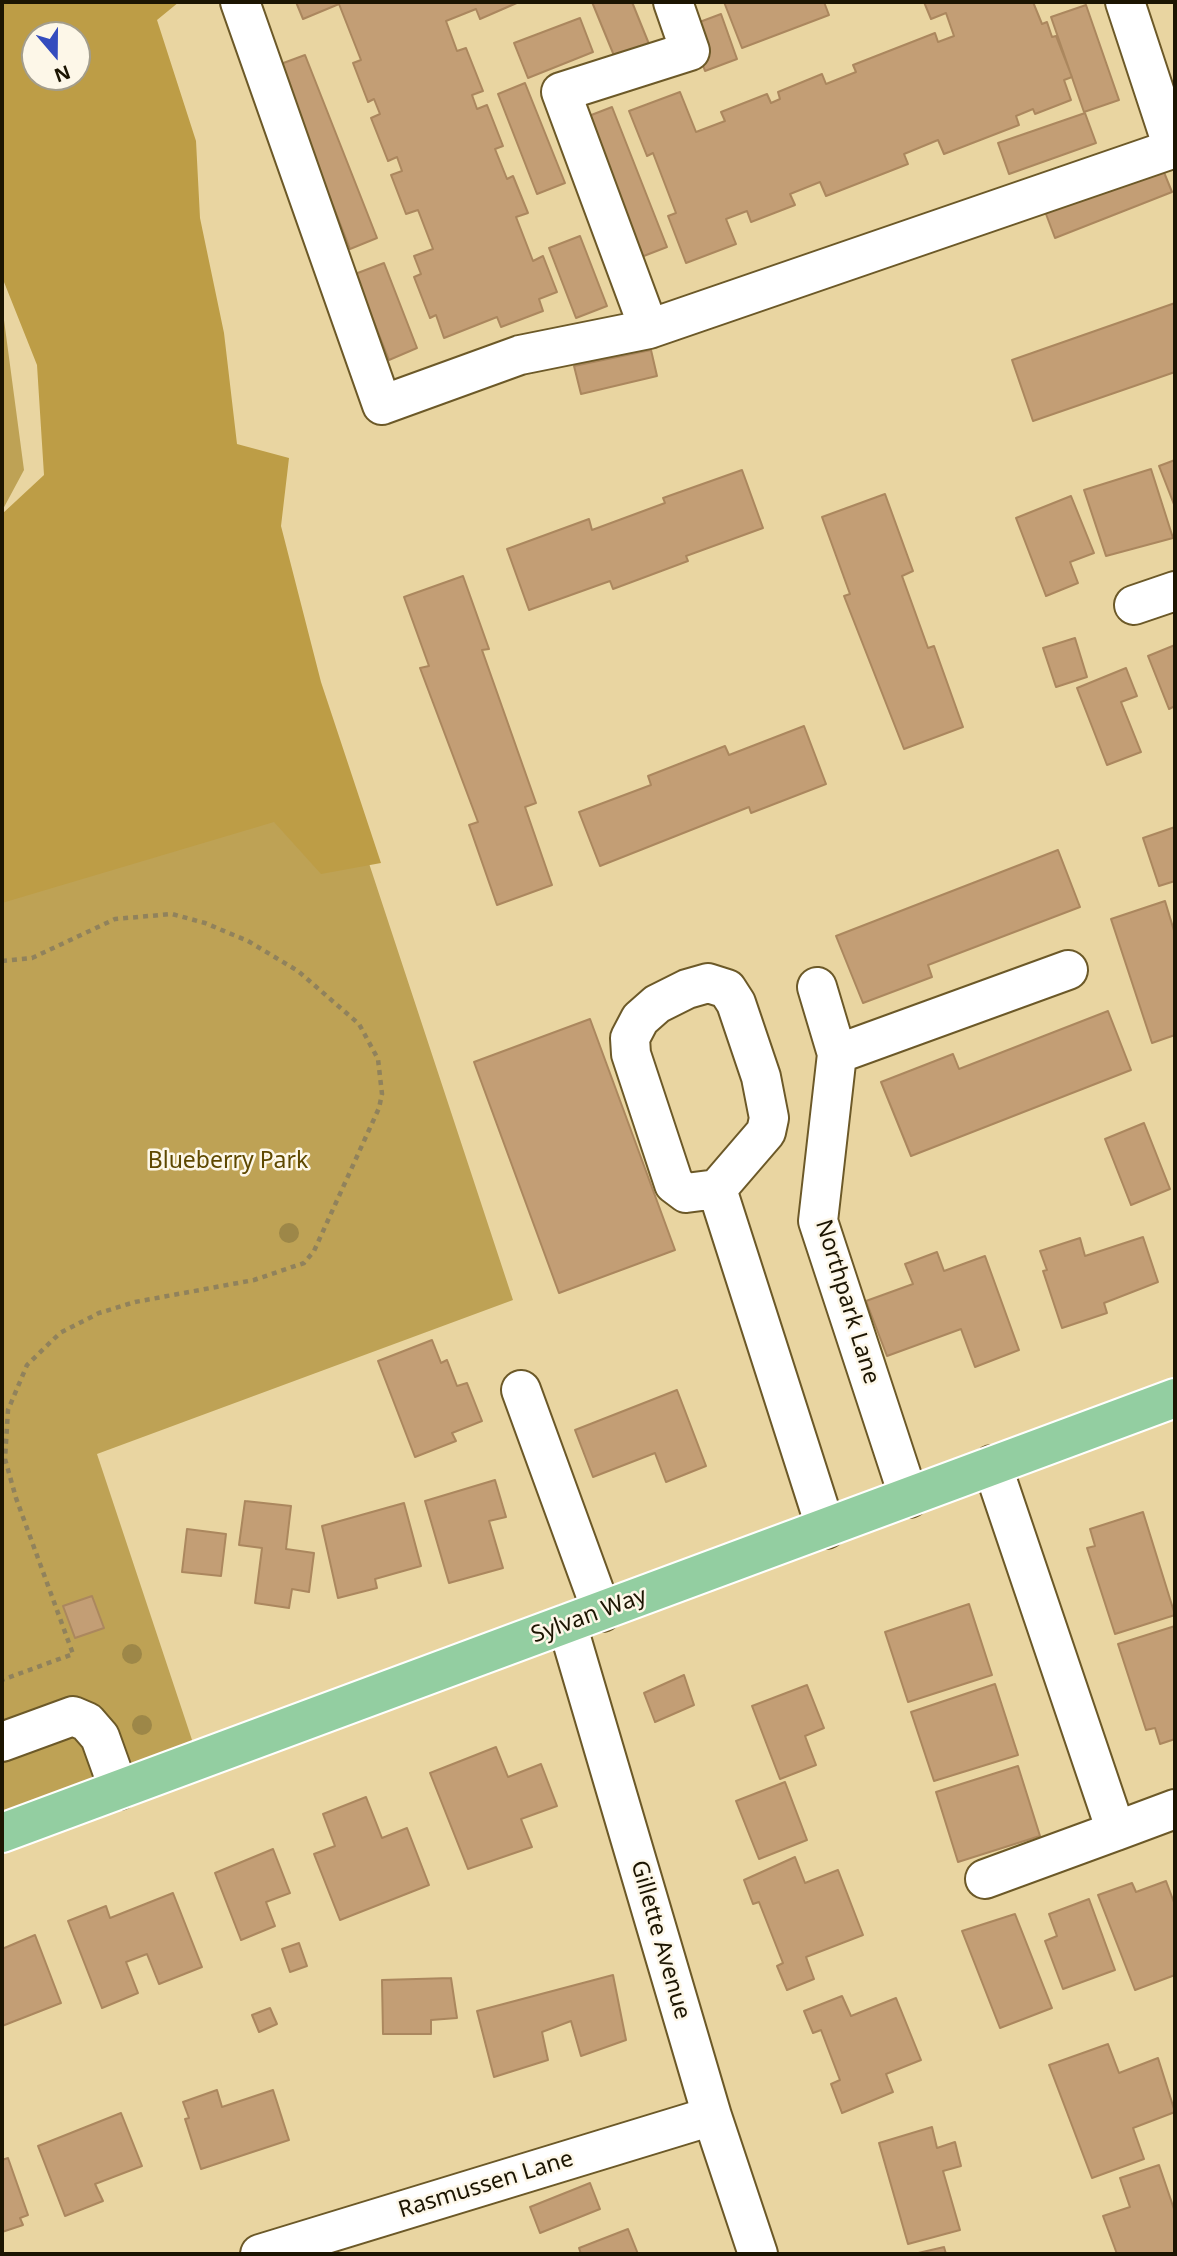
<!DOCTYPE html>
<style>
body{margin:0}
#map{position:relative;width:1177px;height:2256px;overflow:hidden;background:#e9d5a1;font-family:"Noto Sans",sans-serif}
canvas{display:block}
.frame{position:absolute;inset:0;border:4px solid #1c1502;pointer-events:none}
.north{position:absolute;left:21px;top:21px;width:70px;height:70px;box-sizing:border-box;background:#fdf7e8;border:2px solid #a39d8c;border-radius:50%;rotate:160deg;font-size:19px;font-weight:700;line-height:28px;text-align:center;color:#1c1502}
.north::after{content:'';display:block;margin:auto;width:24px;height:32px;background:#344cbe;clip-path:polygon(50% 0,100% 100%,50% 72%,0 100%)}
</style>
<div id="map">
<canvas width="1177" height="2256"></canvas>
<div class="frame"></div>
<div class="north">N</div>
</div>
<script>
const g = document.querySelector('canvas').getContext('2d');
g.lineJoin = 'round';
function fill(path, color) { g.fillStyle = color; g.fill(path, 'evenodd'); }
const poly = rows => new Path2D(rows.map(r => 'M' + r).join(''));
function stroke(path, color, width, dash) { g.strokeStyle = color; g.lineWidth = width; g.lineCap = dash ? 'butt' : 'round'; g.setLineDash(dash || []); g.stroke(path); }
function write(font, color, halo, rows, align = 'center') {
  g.font = font + ' "Noto Sans",sans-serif'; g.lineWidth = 5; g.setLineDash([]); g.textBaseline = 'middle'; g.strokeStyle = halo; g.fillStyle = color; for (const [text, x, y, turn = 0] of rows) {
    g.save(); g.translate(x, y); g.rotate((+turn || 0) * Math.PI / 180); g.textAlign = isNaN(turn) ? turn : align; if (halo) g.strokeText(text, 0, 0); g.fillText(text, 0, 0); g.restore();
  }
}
const green = poly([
 [2,305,24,470,2,511],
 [327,736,513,1300,97,1454,199,1761,2,1833,2,853]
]);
const forest = poly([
 [2,2,179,2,157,20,196,141,200,218,224,333,237,444,289,458,281,526,321,682,381,863,321,874,274,822,2,903,2,514,44,475,37,365,2,277],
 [35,35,77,35,77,77,35,77]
]);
const building = poly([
 [296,2,519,2,480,19,476,9,446,21,457,51,466,48,483,91,472,95,477,109,487,105,503,146,495,149,507,179,513,176,528,213,516,217,533,261,543,256,557,292,539,299,543,311,501,327,497,317,444,338,436,315,430,318,414,277,421,274,414,256,433,249,418,210,406,214,391,175,402,171,397,157,388,161,371,118,380,114,374,99,368,102,353,63,361,60,339,4,303,19,296,2],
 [592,2,632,2,649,44,615,58,592,2],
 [724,2,824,2,829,15,742,48,724,2],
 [924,2,1033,2,1042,24,1047,22,1052,37,1056,36,1072,77,1064,80,1071,100,1035,114,1033,109,1016,116,1019,125,944,154,938,140,904,154,908,164,826,196,820,182,790,194,795,205,751,222,747,211,726,219,736,244,686,263,668,216,676,213,653,153,647,156,629,111,680,92,696,132,725,121,721,112,767,94,771,103,780,99,778,92,822,74,826,84,856,72,853,65,935,33,938,42,954,36,946,13,931,19,924,2],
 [1086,5,1119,100,1084,112,1051,17,1086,5],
 [721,14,737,59,705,71,689,26,721,14],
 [580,18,593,52,528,78,514,43,580,18],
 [305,55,377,238,350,249,278,65,305,55],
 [525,83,565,183,537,194,498,94,525,83],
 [612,107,667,247,636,259,581,119,612,107],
 [1085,113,1096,143,1009,174,998,143,1085,113],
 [1159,160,1172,192,1055,238,1043,206,1159,160],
 [580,236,607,306,576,318,549,248,580,236],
 [384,263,417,348,389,360,355,274,384,263],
 [1175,303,1175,372,1033,421,1012,360,1175,303],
 [651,350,657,376,581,394,574,366,651,350],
 [1175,460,1175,507,1159,466,1175,460],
 [1151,469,1173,538,1106,556,1084,490,1151,469],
 [742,470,763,528,686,556,688,561,613,589,610,581,529,610,507,549,589,519,592,530,665,503,663,498,742,470],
 [885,494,913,571,902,576,928,648,934,646,963,727,904,749,844,596,850,594,822,517,885,494],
 [1071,496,1094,553,1070,562,1078,583,1046,596,1016,518,1071,496],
 [463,576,489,649,482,650,536,803,525,807,552,885,497,905,469,825,478,822,420,668,429,666,404,597,463,576],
 [1075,638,1087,677,1056,687,1043,648,1075,638],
 [1175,645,1175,706,1169,709,1148,656,1175,645],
 [1126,668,1137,696,1121,702,1141,752,1107,765,1077,688,1126,668],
 [804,726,826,784,751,813,749,807,600,866,579,812,651,785,648,776,725,746,729,755,804,726],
 [1175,827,1175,881,1159,886,1143,838,1175,827],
 [1058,850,1080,907,928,965,932,977,863,1003,836,936,1058,850],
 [1165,901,1175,934,1175,1035,1152,1043,1111,919,1165,901],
 [1108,1011,1131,1070,911,1156,881,1082,953,1054,959,1069,1108,1011],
 [590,1019,675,1250,559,1293,474,1062,590,1019],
 [1144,1123,1170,1189,1131,1205,1105,1139,1144,1123],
 [1143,1237,1158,1282,1104,1303,1107,1313,1062,1328,1043,1271,1047,1270,1040,1251,1080,1238,1085,1256,1143,1237],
 [937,1252,944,1271,985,1256,1019,1350,975,1367,961,1329,887,1356,866,1301,913,1284,905,1264,937,1252],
 [432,1340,441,1363,447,1360,457,1386,467,1383,482,1421,452,1433,456,1441,415,1457,378,1361,432,1340],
 [677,1390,706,1466,666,1482,655,1453,593,1477,575,1430,677,1390],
 [495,1480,506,1517,489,1521,503,1568,449,1583,425,1501,495,1480],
 [245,1501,291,1506,286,1549,314,1553,309,1592,292,1589,289,1608,255,1603,262,1548,239,1545,245,1501],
 [404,1503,421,1566,375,1579,377,1588,338,1598,322,1526,404,1503],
 [1143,1512,1175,1615,1115,1634,1087,1548,1095,1546,1090,1529,1143,1512],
 [187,1529,226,1534,221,1576,182,1572,187,1529],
 [92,1596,104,1628,75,1638,63,1606,92,1596],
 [969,1604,992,1675,908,1702,885,1632,969,1604],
 [1175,1626,1175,1739,1160,1744,1155,1728,1146,1730,1118,1644,1175,1626],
 [684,1675,694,1705,655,1722,644,1693,684,1675],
 [995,1684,1018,1755,934,1781,911,1712,995,1684],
 [807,1685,824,1728,805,1736,816,1765,780,1779,752,1706,807,1685],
 [496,1747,508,1777,541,1764,557,1806,521,1819,532,1847,468,1869,430,1773,496,1747],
 [1018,1766,1040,1836,958,1862,936,1792,1018,1766],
 [785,1782,807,1840,759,1859,736,1801,785,1782],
 [366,1797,382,1838,407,1828,429,1885,340,1920,314,1854,335,1846,323,1814,366,1797],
 [273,1849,290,1893,266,1902,275,1926,241,1940,215,1873,273,1849],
 [795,1857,805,1883,838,1870,863,1935,806,1957,814,1979,787,1990,777,1966,783,1963,759,1902,753,1904,744,1880,795,1857],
 [1166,1881,1175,1905,1175,1975,1135,1990,1098,1895,1132,1883,1136,1892,1166,1881],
 [173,1893,202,1967,159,1984,147,1954,126,1962,138,1993,102,2008,68,1921,106,1906,110,1918,173,1893],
 [1089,1899,1115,1970,1063,1989,1045,1941,1057,1936,1049,1914,1089,1899],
 [1015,1914,1052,2008,1000,2028,962,1931,1015,1914],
 [35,1935,61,2003,2,2026,2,1949,35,1935],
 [299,1943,307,1966,290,1972,282,1949,299,1943],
 [613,1975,626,2040,581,2056,571,2021,542,2032,548,2060,494,2077,477,2011,613,1975],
 [451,1978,457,2018,431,2020,431,2034,383,2034,382,1980,451,1978],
 [842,1996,851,2016,896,1998,921,2060,886,2074,893,2092,842,2113,831,2084,840,2080,821,2030,813,2033,804,2011,842,1996],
 [270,2008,277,2024,259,2032,252,2015,270,2008],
 [1108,2044,1119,2073,1158,2058,1175,2112,1133,2128,1144,2159,1092,2178,1049,2065,1108,2044],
 [217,2090,222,2107,273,2090,289,2140,201,2169,185,2119,189,2118,183,2102,217,2090],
 [121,2113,142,2166,95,2184,103,2201,65,2216,38,2146,121,2113],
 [932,2127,937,2148,955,2142,961,2166,943,2171,960,2230,908,2244,879,2143,932,2127],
 [8,2158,28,2215,20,2218,23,2225,2,2232,2,2160,8,2158],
 [1159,2165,1175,2212,1175,2254,1117,2254,1103,2216,1130,2207,1120,2178,1159,2165],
 [590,2183,600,2209,540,2233,530,2207,590,2183],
 [628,2229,638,2254,581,2254,579,2248,628,2229],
 [944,2247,946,2254,914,2254,944,2247]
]);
const path = poly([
 [2,961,32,958,115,919,172,914,205,923,248,941,298,971,359,1024,378,1059,382,1094,379,1108,314,1251,304,1263,254,1280,135,1302,99,1313,60,1333,27,1365,8,1410,5,1459,16,1498,73,1654,2,1680]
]);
const minor = poly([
 [240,2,382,405,520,355,649,329,561,92,690,51,673,2],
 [1125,2,1173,148],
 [649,329,1175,148],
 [1134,605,1175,591],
 [817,987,837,1054],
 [717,1189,686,1193,674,1184,631,1054,630,1038,640,1019,657,1004,687,989,708,983,727,989,736,1003,761,1077,769,1118,766,1132,717,1189,826,1529],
 [521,1390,602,1612],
 [992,1465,1116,1831,1175,1809],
 [909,1498,818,1221,837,1054,1068,970],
 [567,1624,712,2116,758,2254],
 [2,1742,73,1716,87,1722,100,1737,119,1790],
 [985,1879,1116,1831],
 [260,2254,712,2116]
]);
const major = poly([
 [2,1833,1175,1398]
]);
const trees = [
 [289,1233],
 [132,1654],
 [142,1725]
];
const parkNames = [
 ["Blueberry Park",228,1161]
];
const streetNames = [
 ["Northpark Lane",847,1302,73],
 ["Sylvan Way",589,1616,-20],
 ["Gillette Avenue",660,1940,74],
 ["Rasmussen Lane",486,2185,-17]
];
fill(green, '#bea255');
fill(forest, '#bd9d46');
fill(building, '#c39e75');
stroke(building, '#ab875e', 2);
stroke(minor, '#6c5928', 42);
stroke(major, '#fff', 42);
stroke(path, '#90825c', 4.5, [5, 5]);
stroke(minor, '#fff', 38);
stroke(major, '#93cea1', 38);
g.fillStyle = '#9d8748';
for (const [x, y] of trees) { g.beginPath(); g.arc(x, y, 10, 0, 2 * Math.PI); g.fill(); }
write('23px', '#5e4800', '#fdf7e8', parkNames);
write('23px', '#1c1502', '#fdf7e8', streetNames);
</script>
